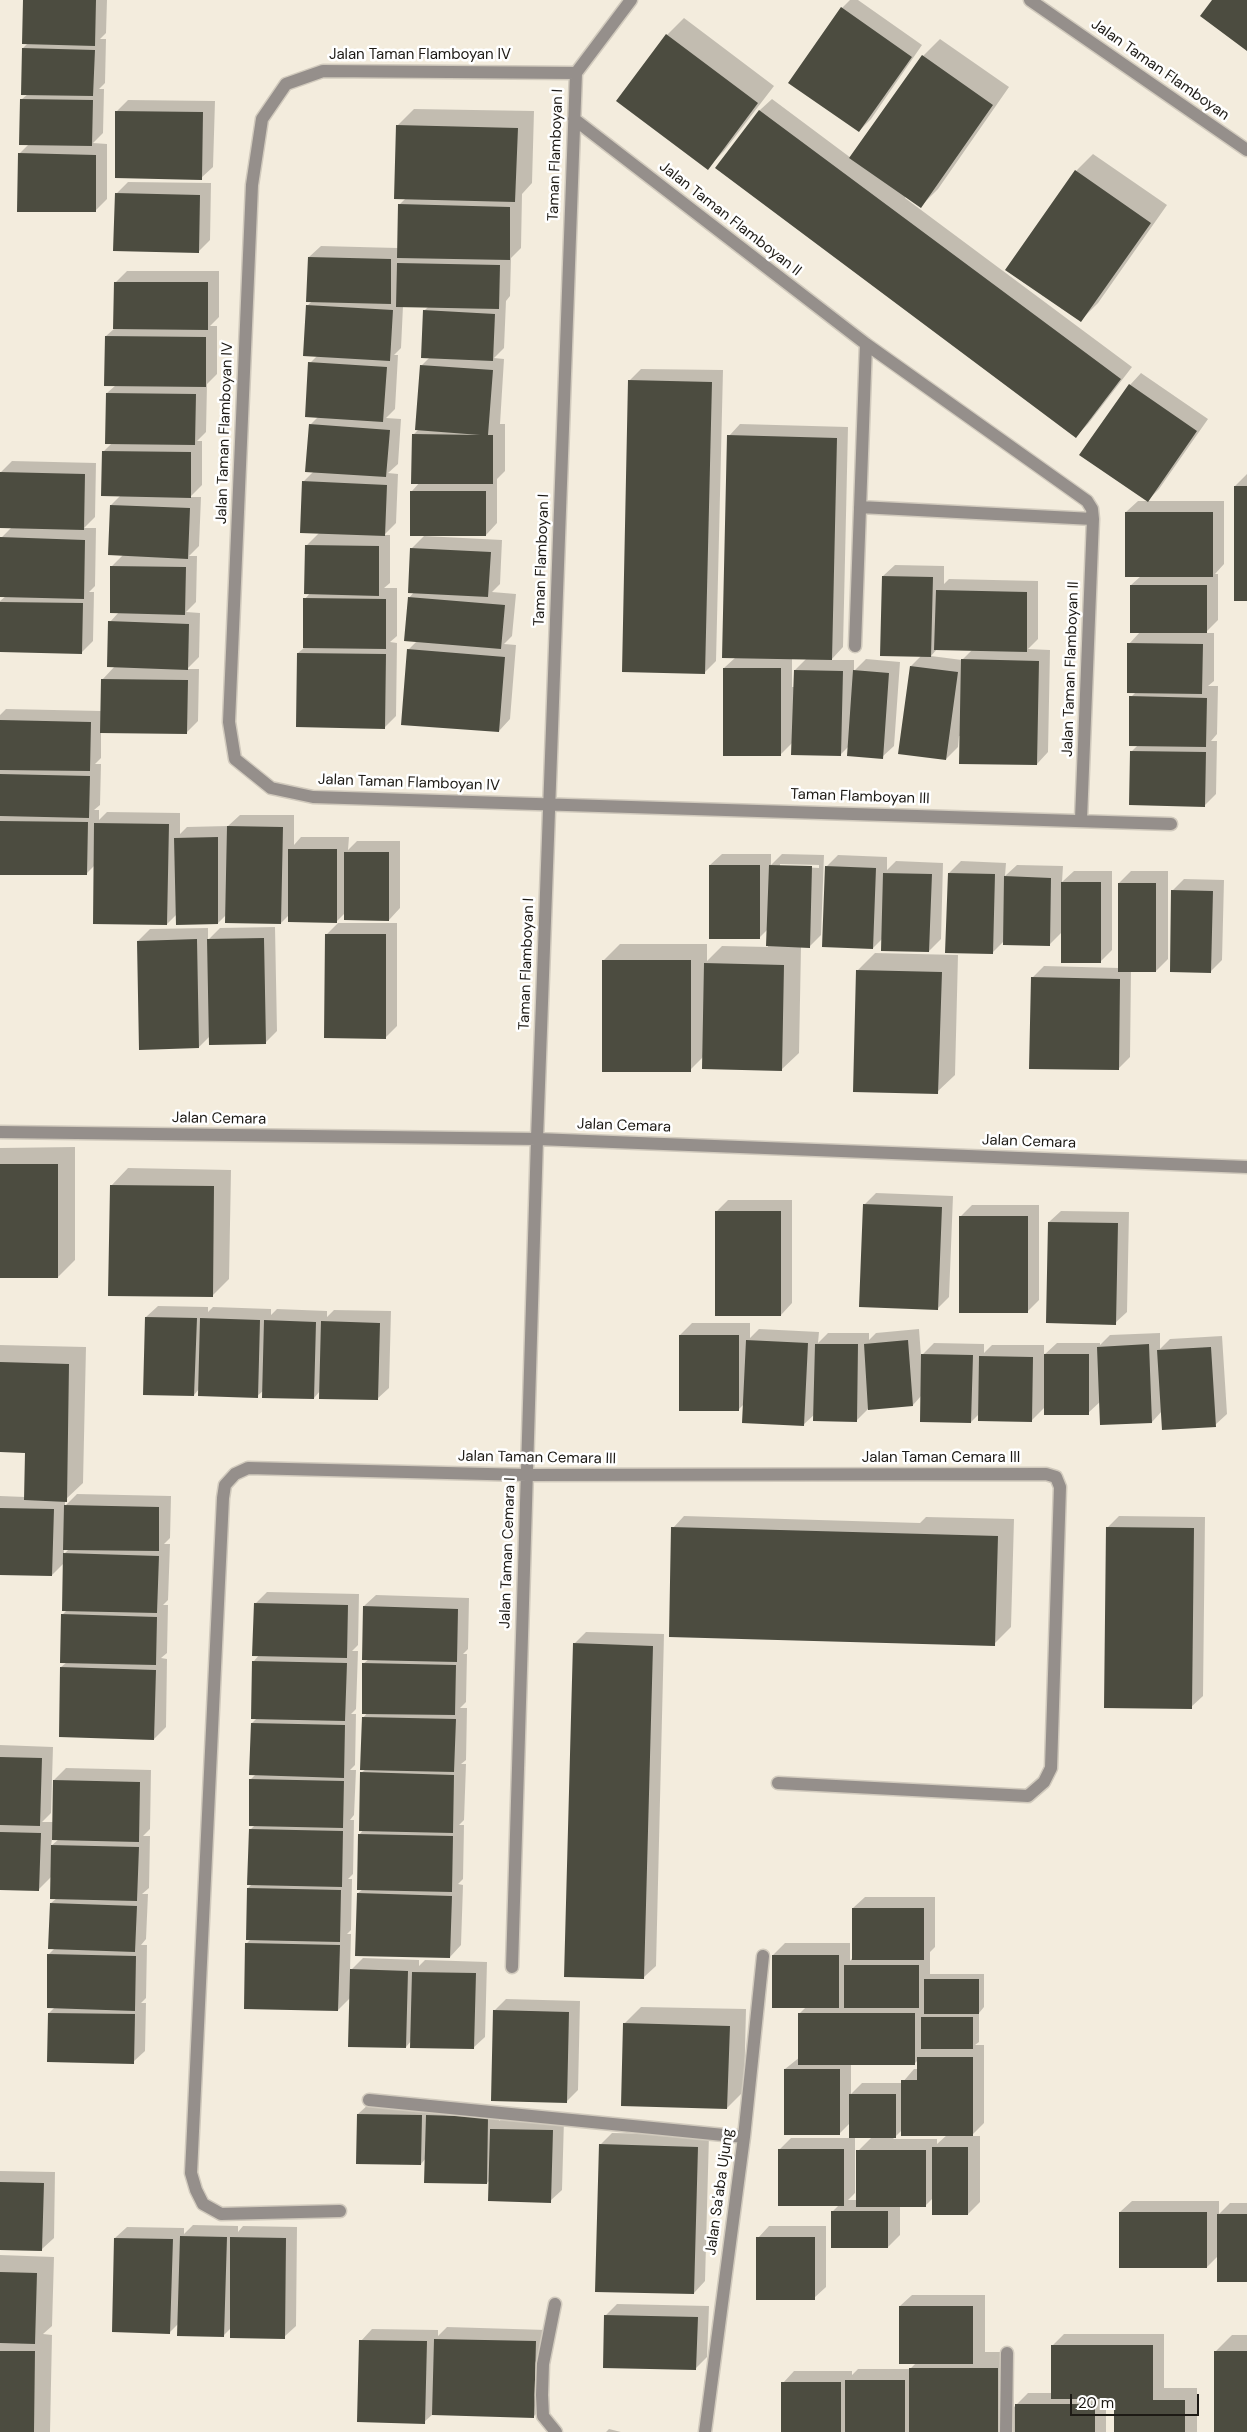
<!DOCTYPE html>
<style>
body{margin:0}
#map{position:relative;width:1247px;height:2432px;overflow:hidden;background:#f3ecdd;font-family:"DM Sans",sans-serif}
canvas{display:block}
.scale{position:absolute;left:1070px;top:2394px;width:129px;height:22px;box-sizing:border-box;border:2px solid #1d1a15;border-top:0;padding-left:6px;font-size:15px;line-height:18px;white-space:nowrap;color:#1d1a15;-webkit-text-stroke:4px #fff;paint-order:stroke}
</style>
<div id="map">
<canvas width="1247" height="2432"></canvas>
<div class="scale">20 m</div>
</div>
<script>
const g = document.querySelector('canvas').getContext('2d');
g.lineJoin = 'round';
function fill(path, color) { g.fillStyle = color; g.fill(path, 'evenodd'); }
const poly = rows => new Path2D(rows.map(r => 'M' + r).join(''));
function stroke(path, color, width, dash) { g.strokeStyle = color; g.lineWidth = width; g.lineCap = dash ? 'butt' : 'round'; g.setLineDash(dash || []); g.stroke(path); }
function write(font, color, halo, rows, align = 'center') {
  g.font = font + ' "DM Sans",sans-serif'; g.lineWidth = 5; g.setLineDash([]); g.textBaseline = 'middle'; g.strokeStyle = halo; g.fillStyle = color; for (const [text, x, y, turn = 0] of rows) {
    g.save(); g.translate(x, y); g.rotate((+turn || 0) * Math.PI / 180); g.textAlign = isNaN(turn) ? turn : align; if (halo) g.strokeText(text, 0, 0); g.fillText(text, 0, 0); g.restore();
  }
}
const shadow = poly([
 [24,0,107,0,106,33,100,39,106,39,105,83,99,89,104,89,103,133,93,143,107,144,107,199,95,211,19,154,29,144,22,99,28,94,23,48,28,43],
 [850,0,858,0,922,45,871,119,859,131,842,8],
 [684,18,774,86,724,151,707,168,667,35],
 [940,39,1009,87,938,189,921,206,906,196,905,198,1132,367,1088,424,1076,436,717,167,760,110,772,99,851,158,923,56],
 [128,100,215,101,213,167,201,178,117,111],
 [414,109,534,111,532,183,522,194,521,248,511,258,510,296,506,301,504,348,494,358,504,359,500,424,505,424,505,471,497,479,497,523,486,535,412,491,420,482,413,435,419,429,421,366,430,357,424,311,428,307,403,306,401,348,394,355,398,355,395,409,386,418,401,419,398,464,388,473,398,474,396,523,384,535,390,535,390,583,384,588,397,588,397,636,390,642,397,643,396,716,384,728,298,653,305,647,305,599,310,593,306,546,320,532,303,482,314,471,310,425,318,417,310,363,317,356,307,306,312,301,309,257,321,246,398,248,400,204,406,198,397,126],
 [1093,154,1167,205,1098,303,1081,320,1076,171],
 [128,182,211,183,210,240,199,251,116,194],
 [127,271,219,271,219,317,210,326,217,326,217,374,207,384,206,432,197,441,202,441,202,485,190,497,201,497,199,546,189,556,197,556,196,602,186,612,200,613,199,657,187,669,199,669,198,721,187,732,101,732,101,758,95,764,101,764,100,805,94,810,99,810,99,820,107,812,180,813,180,834,187,827,228,826,240,815,294,815,294,845,301,837,349,837,348,850,357,841,400,841,400,908,389,920,345,913,336,922,289,915,281,923,227,914,218,923,177,914,167,924,95,865,87,873,0,873,0,715,6,709,101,711,102,680,115,666,110,622,119,612,112,566,123,555,111,505,121,495,103,452,112,443,107,393,116,385,106,336,115,328,115,283],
 [641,369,723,370,716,661,704,673,629,381],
 [1141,373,1208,419,1159,489,1148,500,1130,385],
 [740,424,848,427,843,647,831,660,854,660,854,671,866,659,900,662,894,746,882,757,849,746,840,755,793,742,781,754,724,668,736,657,729,436],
 [792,658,807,658,795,670,795,687,792,687],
 [12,461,96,463,95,517,84,528,96,528,95,586,89,592,94,592,93,641,82,652,0,651,0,601,6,596,0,596,1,538,12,527,0,527,0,473],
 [1247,474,1247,599,1235,486],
 [1138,501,1224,501,1224,564,1215,574,1218,574,1218,620,1205,633,1214,633,1214,681,1208,686,1218,686,1217,734,1211,741,1217,741,1216,794,1205,805,1131,752,1138,745,1131,697,1136,692,1129,644,1140,632,1131,585,1141,576,1126,512],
 [424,536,502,540,500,584,492,592,516,594,512,636,504,644,516,645,510,719,499,731,408,650,417,641,409,598,414,592,411,549],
 [895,565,944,566,944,584,949,579,1038,581,1038,639,1028,649,1050,650,1048,752,1037,764,959,736,958,747,946,759,911,666,921,656,883,576],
 [937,649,972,650,962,660,931,656],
 [722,854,771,854,771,865,782,854,824,855,821,935,809,947,801,947,799,1053,781,1070,703,1057,690,1070,603,961,620,944,707,944,707,961,722,946,768,947,768,929,759,938,710,865],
 [780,864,819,865,819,868,780,866],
 [838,855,887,857,887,870,896,861,943,863,941,939,929,951,882,939,873,948,826,867],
 [961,861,1006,863,1005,876,1017,865,1063,866,1062,882,1074,871,1112,871,1112,950,1101,961,1062,932,1050,944,1004,941,992,953,949,873],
 [1131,871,1168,871,1168,959,1156,971,1131,971,1130,1057,1118,1069,1032,978,1044,966,1119,968,1119,883],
 [1184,879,1224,880,1222,960,1210,972,1172,891],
 [338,923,397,923,397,1026,385,1038,326,935],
 [275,927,277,1031,265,1043,210,1036,199,1047,138,941,150,929,208,928,208,940,220,928],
 [875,953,958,955,955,1075,937,1092,858,970],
 [75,1147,75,1260,58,1277,0,1277,0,1148],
 [128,1168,231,1170,229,1279,212,1296,111,1186],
 [876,1193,953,1196,949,1297,937,1309,864,1205],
 [728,1200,792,1200,792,1303,781,1315,716,1212],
 [972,1205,1039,1205,1039,1300,1028,1311,960,1217],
 [1061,1211,1129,1212,1127,1312,1115,1323,1049,1222],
 [158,1306,208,1307,208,1312,213,1307,271,1309,271,1315,277,1309,327,1311,327,1317,334,1310,391,1311,389,1388,377,1399,320,1391,314,1398,263,1391,257,1396,199,1389,194,1395,146,1317],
 [692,1323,750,1323,750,1338,759,1329,819,1332,818,1343,828,1333,869,1333,869,1340,876,1333,919,1329,921,1356,934,1343,984,1344,984,1353,992,1345,1044,1345,1044,1355,1057,1343,1100,1343,1100,1345,1110,1335,1160,1333,1160,1349,1170,1339,1222,1336,1227,1414,1215,1425,1162,1411,1152,1422,1101,1401,1088,1413,1045,1407,1032,1420,980,1413,971,1422,921,1396,913,1405,869,1408,857,1420,815,1414,803,1425,744,1404,738,1410,680,1335],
 [0,1345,86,1347,83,1483,65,1500,65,1506,77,1494,171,1496,170,1538,164,1544,170,1544,168,1600,163,1605,168,1605,167,1653,161,1658,167,1659,166,1727,154,1739,61,1667,67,1662,62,1615,67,1610,64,1563,52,1575,0,1574,0,1496,25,1497,27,1452,0,1451],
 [64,1549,69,1549,64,1554],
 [684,1516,920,1523,926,1517,1014,1519,1011,1627,994,1644,673,1528],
 [1119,1516,1205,1517,1203,1696,1191,1707,1107,1528],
 [267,1592,359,1594,358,1645,352,1651,358,1651,356,1709,351,1714,356,1714,355,1765,350,1770,356,1770,354,1815,350,1820,354,1820,353,1874,348,1879,352,1879,351,1930,347,1934,351,1934,350,1971,363,1958,419,1960,419,1966,425,1960,487,1962,485,2037,473,2048,411,2041,406,2047,351,1997,338,2010,246,1944,251,1939,248,1888,252,1884,250,1830,255,1825,251,1779,256,1774,252,1723,257,1718,252,1718,254,1661,259,1655,255,1604],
 [376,1595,469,1598,468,1649,463,1654,467,1654,466,1702,460,1708,467,1708,466,1760,461,1764,466,1764,464,1820,459,1825,464,1825,463,1879,458,1884,463,1885,461,1945,450,1957,358,1893,363,1889,359,1835,364,1829,361,1773,366,1769,363,1718,368,1712,363,1664,369,1659,364,1606],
 [586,1632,664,1634,656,1966,644,1977,574,1644],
 [0,1745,53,1747,51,1813,42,1822,53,1822,54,1780,66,1768,151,1770,150,1829,143,1836,150,1836,149,1888,142,1894,148,1894,146,1939,141,1945,147,1945,146,1998,141,2003,146,2003,145,2051,133,2062,49,2013,55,2007,49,1954,55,1948,51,1903,57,1898,51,1877,38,1890,0,1889],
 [52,1839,59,1839,51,1846],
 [865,1897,935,1897,935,1947,930,1952,930,1974,984,1974,984,2007,979,2013,979,2042,975,2045,984,2045,984,2123,971,2136,980,2136,980,2202,968,2214,934,2197,925,2206,900,2206,900,2235,888,2247,832,2212,839,2205,780,2149,791,2138,851,2138,851,2122,840,2133,785,2069,800,2057,800,2013,806,2007,773,1955,785,1943,850,1943,850,1961,853,1957,853,1908],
 [919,2059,919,2069,914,2069,902,2083,862,2083,851,2094,851,2064,914,2064],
 [902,2130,947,2135,937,2144,937,2139,893,2139],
 [855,2137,872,2137,858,2151,858,2200,848,2200,855,2193],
 [506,1999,580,2001,578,2090,567,2101,495,2010],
 [641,2007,746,2009,744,2091,727,2108,624,2024],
 [370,2103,500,2106,499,2121,503,2118,564,2119,562,2190,550,2201,490,2180,487,2183,426,2158,421,2164,358,2114],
 [612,2133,709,2135,705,2281,694,2293,600,2145],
 [0,2171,55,2172,54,2238,42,2249,0,2248],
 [1132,2201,1219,2201,1219,2214,1230,2203,1247,2203,1247,2281,1218,2256,1207,2267,1120,2212],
 [193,2225,238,2226,238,2232,243,2226,297,2227,296,2326,284,2337,231,2328,223,2336,179,2323,170,2332,115,2238,127,2227,184,2228,184,2234],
 [769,2226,826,2226,826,2287,814,2298,758,2238],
 [0,2255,54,2257,52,2326,43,2334,52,2335,50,2432,0,2432],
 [912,2295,985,2295,985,2352,1014,2352,1014,2407,1028,2393,1053,2393,1053,2345,1064,2334,1164,2334,1164,2388,1197,2388,1197,2432,1115,2432,1115,2398,1106,2398,1106,2432,783,2432,783,2383,794,2371,852,2371,852,2375,858,2369,910,2369,916,2363,900,2306],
 [617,2304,709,2306,707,2357,696,2368,605,2316],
 [447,2327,547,2330,545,2405,533,2417,433,2414,424,2422,361,2341,372,2329,438,2330,438,2336],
 [1232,2335,1247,2335,1247,2432,1215,2432,1215,2352],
 [609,2429,621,2432,606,2432]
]);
const building = poly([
 [23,0,96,0,95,46,22,44],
 [1212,0,1247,0,1247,51,1200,16],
 [841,7,912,57,859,132,788,83],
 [666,34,758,103,708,170,616,101],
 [22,48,95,50,93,96,21,95],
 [922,55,993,105,921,208,849,158],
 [20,99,93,100,92,146,19,145],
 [759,110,1121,379,1076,438,715,168],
 [115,111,203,112,202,180,115,178],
 [396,125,518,128,515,202,394,199],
 [18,153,96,155,96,212,17,212],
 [1075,170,1151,223,1081,322,1005,270],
 [115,193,200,195,199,253,113,251],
 [398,204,510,207,510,260,397,258],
 [308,257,391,259,391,304,306,302],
 [397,263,500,265,499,309,396,307],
 [114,282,208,282,208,330,113,329],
 [306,305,393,310,390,361,303,356],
 [423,310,495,314,493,361,421,358],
 [105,336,206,337,206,387,104,386],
 [308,362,387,367,383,422,305,417],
 [420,365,493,370,488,435,493,435,493,484,411,484,412,434,480,435,415,430],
 [628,380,712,382,705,674,622,672],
 [1129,384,1197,431,1148,502,1079,455],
 [106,393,196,394,195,445,105,444],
 [309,424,390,430,386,477,305,472],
 [727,435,837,438,832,660,722,658],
 [102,451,191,452,191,498,101,496],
 [0,472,85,474,84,530,0,528],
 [302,481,387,485,385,536,300,533],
 [1234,486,1247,486,1247,601,1234,601],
 [410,491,486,491,486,536,410,536],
 [110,505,190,508,188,559,108,555],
 [1125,512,1213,512,1213,577,1125,577],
 [0,537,85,540,84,599,0,597],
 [305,545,379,546,379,596,304,594],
 [410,548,491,552,488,597,408,593],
 [110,566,186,567,185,615,110,613],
 [882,576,933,577,931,657,880,656],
 [1130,585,1207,585,1207,633,1130,633],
 [936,590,1027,592,1027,652,934,650],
 [408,597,505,605,501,649,404,641],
 [303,598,386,599,386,649,303,648],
 [0,602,83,603,82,654,0,652],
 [108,621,189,624,188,670,107,667],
 [1127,643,1203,644,1202,694,1127,693],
 [407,649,505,657,499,732,401,725],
 [297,653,386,654,385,729,296,727],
 [961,659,1039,661,1037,765,959,764],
 [910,666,958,672,946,760,898,754],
 [723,668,781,668,781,756,723,756],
 [794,670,843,671,841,756,791,755],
 [853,670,889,673,883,759,847,756],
 [101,679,188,680,187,734,100,733],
 [1129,696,1207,698,1206,747,1129,746],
 [0,720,91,722,90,771,0,770],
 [1130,751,1206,752,1205,807,1129,805],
 [0,774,90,776,89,818,0,816],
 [0,821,88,822,87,875,0,875],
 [94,823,169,824,167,925,93,924],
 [227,826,283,827,281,924,225,923],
 [218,837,218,924,176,925,174,838],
 [288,849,337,849,337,923,288,922],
 [344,852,389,852,389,921,344,920],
 [709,865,760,865,760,939,709,939],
 [769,865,812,866,810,948,766,946],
 [825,866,876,868,873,949,822,947],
 [883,873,932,874,929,952,881,951],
 [948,873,995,874,993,954,945,953],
 [1004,876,1051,878,1050,946,1003,945],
 [1061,882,1101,882,1101,963,1061,963],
 [1118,883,1156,883,1156,972,1118,972],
 [1171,890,1213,891,1211,973,1170,972],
 [325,934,386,934,386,1039,324,1038],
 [264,938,266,1044,209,1045,207,939],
 [197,939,199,1048,139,1050,137,941],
 [602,960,691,960,691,1072,602,1072],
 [704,963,784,965,782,1071,702,1069],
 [856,970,942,972,938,1094,853,1092],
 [1031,977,1120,979,1119,1070,1029,1069],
 [0,1164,58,1164,58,1278,0,1278],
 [110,1185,214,1186,213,1297,108,1296],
 [863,1204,942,1207,938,1310,859,1307],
 [715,1211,781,1211,781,1316,715,1316],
 [959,1216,1028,1216,1028,1313,959,1313],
 [1048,1222,1118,1223,1116,1325,1046,1323],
 [145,1317,197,1318,194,1396,143,1395],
 [200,1318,260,1320,258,1398,198,1396],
 [264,1320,316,1322,314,1399,262,1398],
 [321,1321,380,1323,378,1400,319,1399],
 [679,1335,739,1335,739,1411,679,1411],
 [746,1340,808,1343,804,1426,742,1423],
 [908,1340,913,1406,868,1410,864,1344],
 [815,1344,858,1344,857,1422,813,1421],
 [1149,1344,1152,1423,1100,1425,1097,1347],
 [1211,1347,1216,1427,1162,1430,1157,1350],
 [921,1354,973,1355,971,1423,920,1422],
 [1044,1354,1089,1354,1089,1415,1044,1415],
 [979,1356,1033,1357,1032,1422,978,1421],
 [0,1362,69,1364,67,1502,24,1500,25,1453,0,1452],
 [64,1505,159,1507,159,1551,63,1550],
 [0,1508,54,1509,52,1576,0,1575],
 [671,1527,998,1536,995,1646,669,1637],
 [1106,1527,1194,1528,1192,1709,1104,1708],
 [63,1553,159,1556,157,1613,62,1611],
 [254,1603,348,1605,347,1658,252,1656],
 [363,1606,458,1609,457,1662,362,1660],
 [61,1614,157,1617,156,1665,60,1663],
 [573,1643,653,1646,644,1979,564,1977],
 [252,1661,347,1663,345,1721,251,1719],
 [362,1663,456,1665,455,1715,362,1714],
 [60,1667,156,1670,154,1740,59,1737],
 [362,1717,456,1719,454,1772,360,1770],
 [251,1723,345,1725,344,1778,249,1775],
 [0,1757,42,1758,40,1826,0,1825],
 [360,1772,454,1775,453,1833,359,1831],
 [249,1779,344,1781,343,1828,249,1826],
 [53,1780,140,1782,139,1842,52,1840],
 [249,1829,343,1831,342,1887,247,1885],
 [0,1832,41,1833,39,1891,0,1890],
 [358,1834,453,1836,452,1892,357,1890],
 [51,1845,139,1847,137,1901,50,1899],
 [247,1888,341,1890,340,1942,246,1940],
 [357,1893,452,1896,450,1958,355,1956],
 [50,1903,137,1906,135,1952,48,1949],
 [852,1908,924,1908,924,1960,852,1960],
 [245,1943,340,1945,338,2011,244,2009],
 [47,1954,136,1956,135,2011,47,2008],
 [772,1955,839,1955,839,2008,772,2008],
 [844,1965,919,1965,919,2008,844,2008],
 [350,1969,408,1971,406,2048,348,2047],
 [412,1972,476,1973,474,2049,410,2048],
 [924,1979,979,1979,979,2014,924,2014],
 [493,2010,569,2012,567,2103,491,2101],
 [48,2013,135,2014,134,2064,47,2062],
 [798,2013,915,2013,915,2065,798,2065],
 [921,2017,973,2017,973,2049,921,2049],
 [623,2023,730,2026,727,2109,621,2106],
 [917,2057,973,2057,973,2136,901,2136,901,2080,917,2080],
 [784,2069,840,2069,840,2135,784,2135],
 [849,2094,896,2094,896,2138,849,2138],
 [357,2114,422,2115,421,2165,356,2164],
 [426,2115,488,2117,487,2184,424,2183],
 [490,2129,553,2130,551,2203,488,2201],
 [599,2144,698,2147,694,2294,595,2292],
 [932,2147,968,2147,968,2215,932,2215],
 [778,2149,844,2149,844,2206,778,2206],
 [856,2150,926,2150,926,2207,856,2207],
 [0,2182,44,2183,42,2251,0,2250],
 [831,2211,888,2211,888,2248,831,2248],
 [1119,2212,1207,2212,1207,2268,1119,2268],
 [1217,2214,1247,2214,1247,2282,1217,2282],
 [180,2236,227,2237,224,2337,177,2336],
 [230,2237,286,2238,285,2339,230,2338],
 [756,2237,815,2237,815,2300,756,2300],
 [114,2238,173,2239,170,2334,112,2332],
 [0,2272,37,2273,35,2344,0,2343],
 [899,2306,973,2306,973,2364,899,2364],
 [604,2315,698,2317,696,2370,603,2368],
 [434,2339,536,2341,534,2418,432,2415],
 [359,2340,427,2341,425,2424,357,2422],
 [1051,2345,1153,2345,1153,2400,1185,2400,1185,2432,1114,2432,1114,2399,1051,2399],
 [0,2351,35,2351,34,2432,0,2432],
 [1214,2351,1247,2351,1247,2432,1214,2432],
 [909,2368,998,2368,998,2432,909,2432],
 [845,2380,905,2380,905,2432,845,2432],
 [781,2382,841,2382,841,2432,781,2432],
 [1015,2404,1095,2404,1095,2432,1015,2432]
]);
const minor = poly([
 [1030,0,1247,150],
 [576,73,323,71,286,84,262,119,252,185,229,722,235,759,271,788,313,797,1171,824],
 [574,119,866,344,1087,501,1092,509,1093,519,1081,819],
 [860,507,1093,519],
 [855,646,866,344],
 [0,1132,537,1139,1247,1167],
 [512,1967,537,1139,576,73,631,0],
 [369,2100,744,2137],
 [340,2211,221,2214,203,2204,196,2190,191,2173,223,1498,225,1485,235,1474,248,1468,527,1475,1046,1474,1056,1477,1060,1487,1051,1768,1044,1782,1028,1796,778,1783],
 [555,2304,543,2364,542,2395,543,2416,556,2432],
 [705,2432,744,2137,763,1956],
 [1006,2432,1007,2353]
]);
const streetNames = [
 ["Jalan Taman Flamboyan IV",420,55],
 ["Jalan Taman Flamboyan",1160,70,35],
 ["Taman Flamboyan I",556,155,-88],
 ["Jalan Taman Flamboyan II",730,219,38],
 ["Jalan Taman Flamboyan IV",225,433,-88],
 ["Taman Flamboyan I",542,560,-88],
 ["Jalan Taman Flamboyan II",1071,669,-88],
 ["Jalan Taman Flamboyan IV",409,783,2],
 ["Taman Flamboyan III",860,797,2],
 ["Taman Flamboyan I",527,964,-88],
 ["Jalan Cemara",219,1119,1],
 ["Jalan Cemara",624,1126,2],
 ["Jalan Cemara",1029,1142,2],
 ["Jalan Taman Cemara III",537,1458,1],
 ["Jalan Taman Cemara III",941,1458],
 ["Jalan Taman Cemara I",508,1553,-88],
 ["Jalan Sa'aba Ujung",720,2192,-82]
];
fill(shadow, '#0003');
fill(building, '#4c4c40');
stroke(minor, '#d1cabd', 15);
stroke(minor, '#958f8b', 12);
write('15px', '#1d1a15', '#fff', streetNames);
</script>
